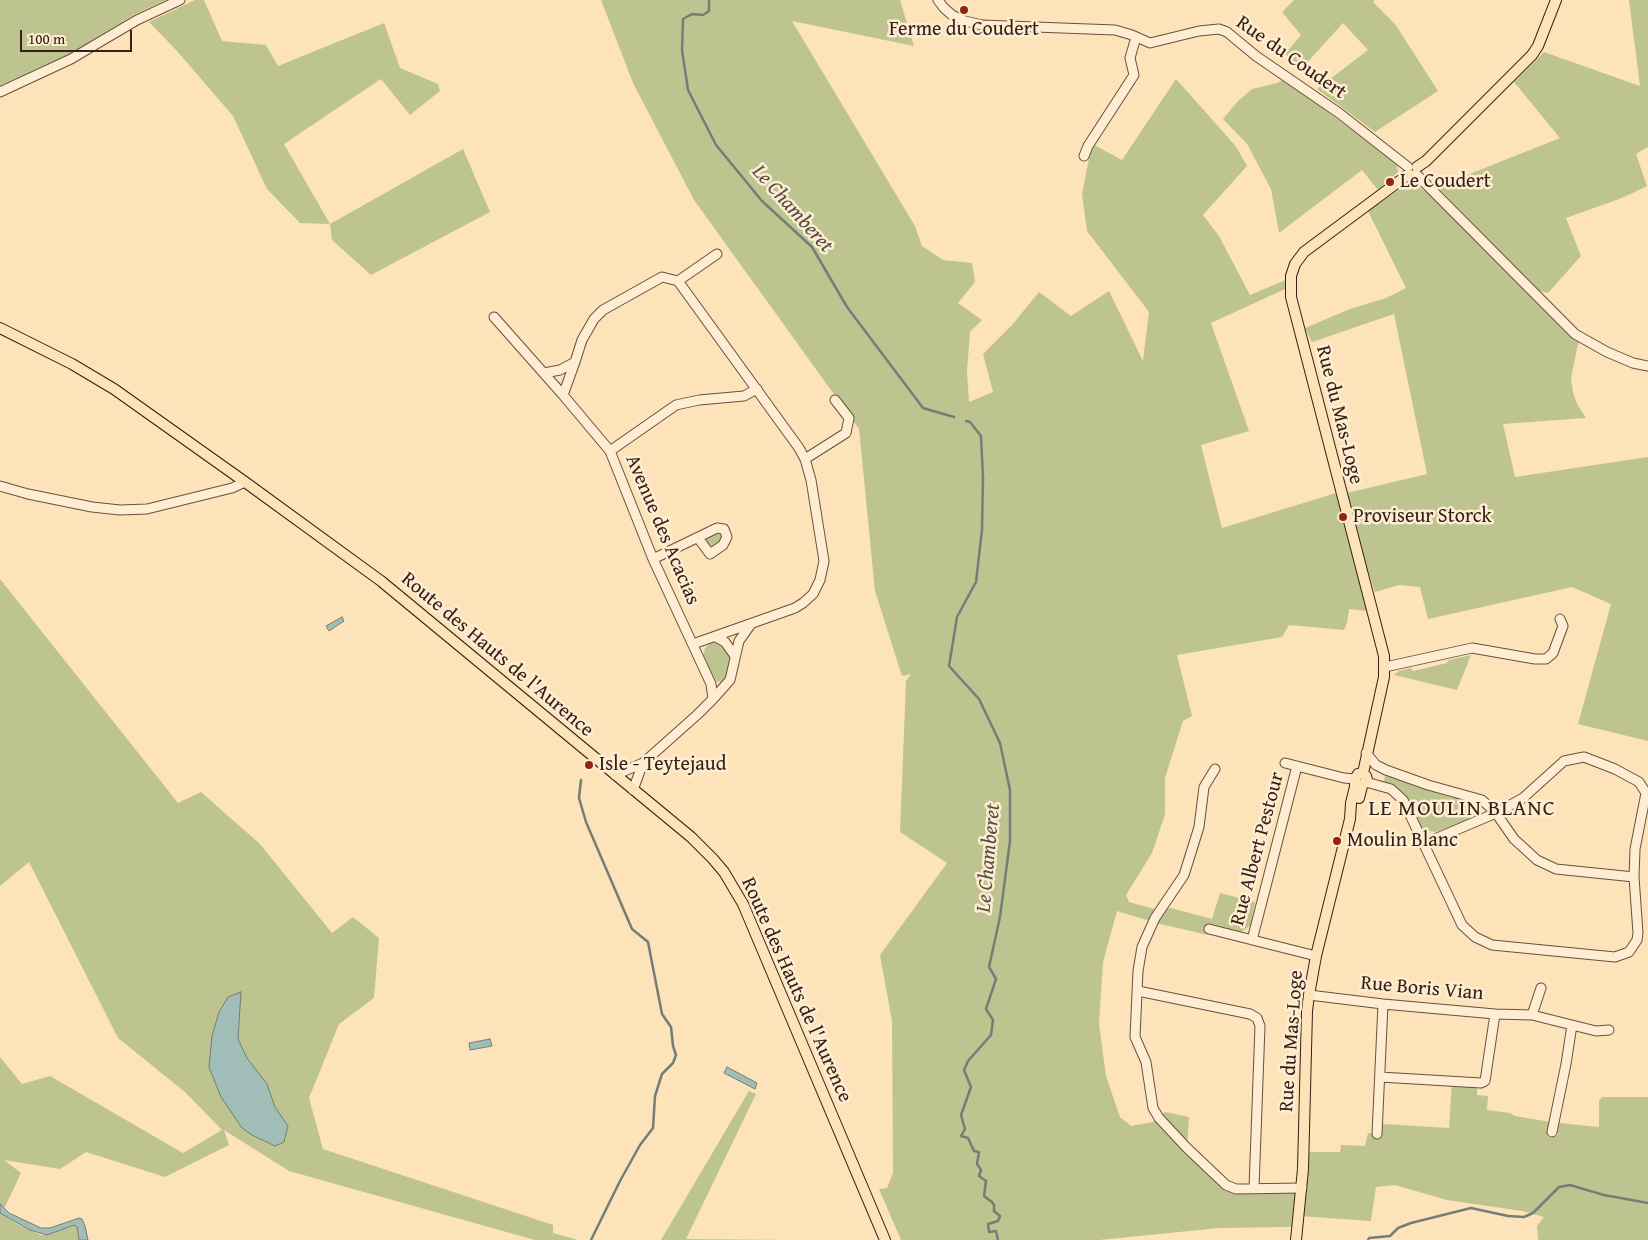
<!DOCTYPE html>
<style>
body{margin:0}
#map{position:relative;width:1648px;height:1240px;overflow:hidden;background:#fde3b9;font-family:"Gentium Book Plus",serif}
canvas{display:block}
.scale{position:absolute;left:20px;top:30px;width:112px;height:22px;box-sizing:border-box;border:2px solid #342015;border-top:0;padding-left:6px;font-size:15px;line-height:18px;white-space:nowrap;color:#342015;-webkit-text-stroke:4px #feedd2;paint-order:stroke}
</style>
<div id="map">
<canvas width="1648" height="1240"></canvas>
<div class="scale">100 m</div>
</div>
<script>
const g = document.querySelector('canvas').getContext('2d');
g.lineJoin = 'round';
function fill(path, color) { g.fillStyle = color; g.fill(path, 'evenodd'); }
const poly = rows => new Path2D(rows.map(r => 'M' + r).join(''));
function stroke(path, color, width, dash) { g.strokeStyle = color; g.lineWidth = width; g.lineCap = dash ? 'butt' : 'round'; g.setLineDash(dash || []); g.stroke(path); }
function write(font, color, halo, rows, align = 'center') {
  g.font = font + ' "Gentium Book Plus",serif'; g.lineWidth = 5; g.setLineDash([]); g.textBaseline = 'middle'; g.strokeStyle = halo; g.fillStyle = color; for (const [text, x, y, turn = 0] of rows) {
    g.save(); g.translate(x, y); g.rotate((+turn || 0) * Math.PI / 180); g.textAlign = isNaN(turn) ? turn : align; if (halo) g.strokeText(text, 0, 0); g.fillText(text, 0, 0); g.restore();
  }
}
const green = poly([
 [0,0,166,0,135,14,0,97],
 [195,0,204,0,222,41,266,45,278,66,384,23,400,68,438,84,440,91,410,115,381,79,284,144,330,224,463,149,490,212,371,275,332,240,330,224,300,223,267,189,233,116,177,51,149,22],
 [601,0,900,0,914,46,792,21,915,226,922,246,943,260,972,263,975,282,958,303,982,320,970,332,967,371,969,402,993,392,983,354,1012,325,1039,292,1071,316,1109,291,1143,361,1149,312,1087,231,1082,194,1091,148,1094,145,1122,160,1176,79,1218,126,1237,148,1247,166,1203,215,1219,236,1250,295,1286,280,1285,289,1211,323,1249,431,1201,445,1222,528,1336,493,1367,611,1349,609,1347,623,1344,630,1289,625,1282,637,1177,655,1192,716,1183,721,1165,778,1165,814,1152,853,1126,895,1129,902,1154,909,1171,908,1212,919,1220,893,1255,902,1250,926,1241,932,1211,924,1208,935,1160,924,1117,911,1103,962,1099,1024,1106,1076,1120,1117,1131,1126,1153,1122,1165,1112,1189,1117,1187,1148,1226,1185,1302,1188,1303,1152,1340,1152,1341,1145,1365,1146,1368,1133,1382,1134,1383,1124,1449,1128,1452,1081,1477,1083,1477,1095,1488,1096,1487,1110,1510,1113,1515,1116,1551,1122,1550,1127,1547,1132,1548,1137,1551,1138,1558,1135,1556,1128,1559,1123,1599,1127,1599,1101,1602,1097,1648,1097,1648,1240,1538,1240,1537,1226,1544,1217,1522,1211,1447,1200,1395,1185,1376,1187,1371,1221,1299,1216,1298,1226,1287,1227,1219,1228,1099,1240,901,1240,879,1189,887,1188,893,1173,892,1021,880,955,947,863,900,832,906,681,911,674,902,676,875,591,859,429,694,200,633,83],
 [1294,0,1375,0,1373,2,1395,24,1438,91,1375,132,1317,89,1368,50,1343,23,1303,67,1300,66,1285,54,1301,35,1282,12],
 [1629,0,1648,0,1648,147,1636,154,1647,186,1622,198,1566,218,1581,256,1548,293,1540,291,1437,187,1560,138,1514,82,1544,52,1640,86],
 [1284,79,1397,164,1398,172,1378,190,1362,170,1279,233,1271,189,1247,144,1223,119,1238,101,1252,89,1277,83],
 [1412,181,1426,192,1431,189,1581,338,1577,348,1571,379,1573,392,1577,404,1586,418,1503,424,1515,477,1648,457,1648,741,1578,724,1611,604,1572,587,1428,619,1420,587,1399,585,1375,592,1364,560,1347,493,1427,474,1394,314,1312,342,1305,328,1350,309,1386,298,1406,288,1368,211],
 [717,528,727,537,710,554,698,538],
 [0,579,178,803,201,792,260,844,332,933,353,917,379,938,374,998,339,1024,309,1098,323,1149,553,1225,553,1233,578,1240,535,1240,289,1171,224,1130,229,1145,165,1177,86,1152,60,1169,4,1160,21,1173,4,1209,0,1204,0,1057,22,1084,50,1076,183,1153,222,1130,185,1092,118,1038,29,862,0,886],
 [717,641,722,643,732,657,726,679,722,682,716,681,703,657,705,648,710,643],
 [1471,655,1457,690,1394,675,1399,671,1411,668,1413,671,1447,663,1449,660],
 [1386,773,1411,782,1411,785,1453,798,1454,796,1480,803,1481,808,1479,815,1436,832,1427,831,1419,827,1414,816,1416,814,1409,801,1407,802,1398,790,1383,783],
 [749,1091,756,1094,686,1239,791,1240,661,1240],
 [0,1213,19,1225,41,1235,47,1235,74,1225,77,1227,79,1240,0,1240]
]);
const water = poly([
 [342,617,344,621,329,631,326,626,342,617],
 [241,992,238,1039,247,1058,267,1084,275,1107,288,1126,284,1142,275,1146,252,1135,242,1128,221,1097,209,1067,212,1036,219,1012,228,997,241,992],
 [490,1039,492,1046,470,1050,469,1043,490,1039],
 [727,1067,757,1083,755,1089,724,1073,727,1067],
 [0,1204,9,1213,41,1228,50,1228,79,1218,82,1219,85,1226,88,1240,79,1240,77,1227,74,1225,47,1235,30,1230,0,1213,0,1204]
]);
const stream = poly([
 [709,0,709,11,703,15,692,14,683,19,682,50,688,90,716,145,762,201,812,247,847,307,923,408,954,417],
 [966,421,970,422,981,436,983,478,982,530,976,582,957,617,949,666,979,699,1000,743,1010,790,1010,841,1000,917,989,967,996,979,986,1009,993,1020,991,1035,968,1061,964,1070,971,1087,961,1115,965,1129,961,1136,968,1138,974,1151,979,1152,977,1164,981,1170,979,1176,986,1181,984,1196,992,1202,994,1205,994,1211,1000,1216,998,1221,988,1224,989,1232,996,1231,998,1240],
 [581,780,579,798,586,822,632,929,648,942,662,1014,671,1027,673,1046,676,1055,673,1063,662,1074,655,1096,653,1128,640,1145,620,1181,591,1240],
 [1368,1240,1369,1238,1390,1236,1398,1228,1411,1223,1471,1208,1508,1216,1524,1217,1533,1213,1559,1187,1570,1185,1604,1195,1648,1203]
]);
const minor = poly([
 [938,0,944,8,952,15,965,21,982,25,1115,30,1132,35,1150,43,1199,31,1219,29,1227,32,1256,56,1339,113,1408,167],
 [0,92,71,59,137,20,180,0],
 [1084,156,1088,146,1134,75,1130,58,1136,37],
 [1416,174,1575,334,1607,352,1633,363,1648,366],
 [678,281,799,448,805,459,811,480,824,561,820,580,813,594,803,603,795,608,693,644],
 [494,317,563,395,610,451,653,559,711,684,713,699,698,714,643,763,615,775],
 [575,362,582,340,594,319,603,310,662,277,678,281,717,254],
 [544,373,560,370,575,362,563,395],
 [610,451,676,405,699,400,744,396,757,389],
 [805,459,846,433,849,418,835,400],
 [0,486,28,494,92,507,120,510,147,509,232,488,245,482],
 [653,559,717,528,724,529,727,537,723,545,710,554,698,538],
 [716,637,725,642,735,656],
 [1385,667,1472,648,1535,659,1546,659,1553,653,1563,626,1560,619],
 [713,699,730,680,739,641,751,624],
 [1366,753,1376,765,1386,770,1428,785,1482,800,1496,813,1514,839,1537,860,1556,869,1634,877],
 [1285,763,1344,778,1355,779],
 [1215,769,1204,787,1199,827,1184,875,1155,918,1142,947,1138,971,1135,1037,1146,1062,1153,1108,1159,1118,1187,1148,1226,1185,1236,1189,1302,1188],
 [1366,782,1391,789,1403,800,1462,925,1475,937,1492,945,1615,957,1629,952,1637,940,1638,933,1634,877,1635,849,1646,793,1639,782,1615,769,1584,757,1564,761,1523,798,1496,813,1423,844],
 [633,790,643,763],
 [1209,929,1316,956],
 [1252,940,1297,766],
 [1138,991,1250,1014,1257,1018,1260,1026,1254,1188],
 [1309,995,1383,1004,1495,1014,1532,1015,1541,988],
 [1532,1015,1596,1031,1609,1030],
 [1380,1077,1481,1083,1485,1081,1495,1014],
 [1552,1132,1566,1064,1572,1025],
 [1377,1134,1383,1004]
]);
const major = poly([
 [1417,167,1426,161,1532,55,1538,46,1556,0],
 [0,328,72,364,114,389,245,482,381,581,691,837,713,859,724,872,743,904,885,1240],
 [1363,773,1384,677,1384,656,1291,297,1291,276,1295,264,1304,252,1409,174],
 [1359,798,1362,786,1367,780,1366,776,1363,773],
 [1296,1240,1303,1169,1307,1011,1309,995,1316,956,1350,819,1351,803,1355,787,1355,779,1358,774,1363,773]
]);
const markers = [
 [964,10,5,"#8f2418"],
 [1390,182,5,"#8f2418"],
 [1343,517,5,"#8f2418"],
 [589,765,5,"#8f2418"],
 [1337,841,5,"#8f2418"]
];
const poiNames = [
 ["Ferme du Coudert",964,30,"center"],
 ["Le Coudert",1400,182],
 ["Proviseur Storck",1353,517],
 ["Isle - Teytejaud",599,765],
 ["Moulin Blanc",1347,841]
];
const streetNames = [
 ["Rue du Coudert",1291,58,35],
 ["Rue du Mas-Loge",1339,415,76],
 ["Avenue des Acacias",662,530,67],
 ["Route des Hauts de l'Aurence",497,655,40],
 ["Rue Albert Pestour",1258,849,-75],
 ["Rue Boris Vian",1422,989,5],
 ["Route des Hauts de l'Aurence",796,990,66],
 ["Rue du Mas-Loge",1292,1041,-86]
];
const waterNames = [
 ["Le Chamberet",792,209,48],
 ["Le Chamberet",989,858,-85]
];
const quarterNames = [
 ["LE MOULIN BLANC",1462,809]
];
fill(green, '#bec490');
fill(water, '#a1bdb7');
stroke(water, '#757e76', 1);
stroke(stream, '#757e76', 2.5);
stroke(minor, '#66513e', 11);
stroke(major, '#342015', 12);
stroke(minor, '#feedd2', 9);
stroke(major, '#fde3b9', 10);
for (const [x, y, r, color] of markers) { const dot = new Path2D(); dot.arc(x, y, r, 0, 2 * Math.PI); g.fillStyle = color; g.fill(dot); stroke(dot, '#feedd2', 2); }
write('20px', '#342015', '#feedd2', poiNames, 'left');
write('20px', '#342015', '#feedd2', streetNames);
write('italic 21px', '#554f46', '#feedd2', waterNames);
g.letterSpacing = '1px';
write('22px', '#342015', '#feedd2', quarterNames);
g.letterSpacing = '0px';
</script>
